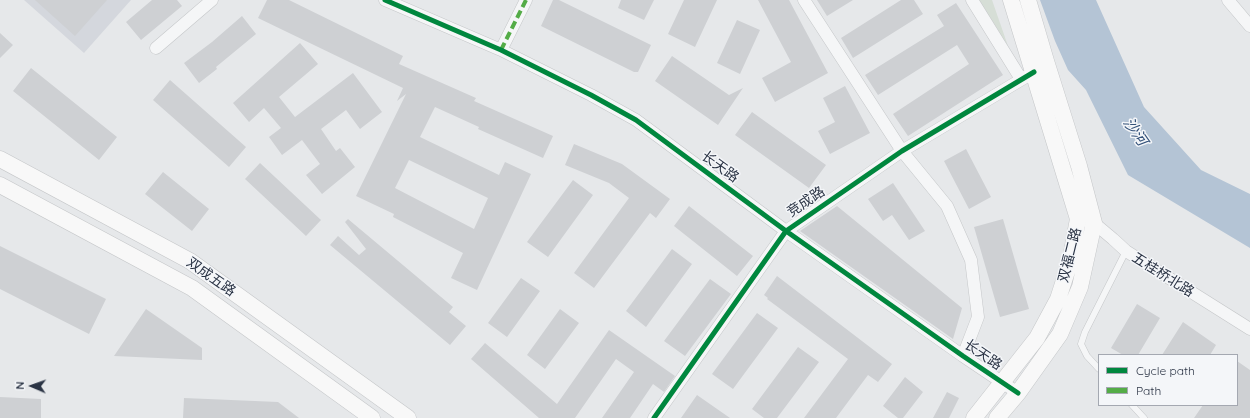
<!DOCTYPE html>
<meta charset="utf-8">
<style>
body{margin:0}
#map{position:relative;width:1250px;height:418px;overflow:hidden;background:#e6e8ea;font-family:Quicksand,sans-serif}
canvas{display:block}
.legend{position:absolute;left:1098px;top:354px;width:140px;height:52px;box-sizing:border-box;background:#f4f6f9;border:1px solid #a4a8b1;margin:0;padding:5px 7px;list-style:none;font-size:12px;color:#2b3445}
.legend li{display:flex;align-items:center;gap:8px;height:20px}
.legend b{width:20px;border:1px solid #a4a8b1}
.north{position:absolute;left:12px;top:366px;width:40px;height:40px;-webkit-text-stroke:3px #f4f6f9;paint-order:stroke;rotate:272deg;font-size:11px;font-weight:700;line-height:16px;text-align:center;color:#2b3445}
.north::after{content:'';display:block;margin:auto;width:14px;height:18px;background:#2b3445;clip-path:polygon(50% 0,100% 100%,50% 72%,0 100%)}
</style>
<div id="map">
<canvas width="1250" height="418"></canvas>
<ul class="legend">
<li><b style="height:5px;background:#00873e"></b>Cycle path</li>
<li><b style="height:5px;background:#54ac47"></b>Path</li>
</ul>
<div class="north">N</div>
</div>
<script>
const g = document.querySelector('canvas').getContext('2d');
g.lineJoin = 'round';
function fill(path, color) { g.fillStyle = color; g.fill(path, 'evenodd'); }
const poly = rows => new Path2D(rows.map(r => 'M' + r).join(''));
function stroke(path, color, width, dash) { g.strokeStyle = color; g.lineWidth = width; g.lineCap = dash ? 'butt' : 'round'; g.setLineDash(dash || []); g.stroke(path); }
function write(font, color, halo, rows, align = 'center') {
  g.font = font + ' Quicksand,"Noto Sans SC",sans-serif'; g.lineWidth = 3; g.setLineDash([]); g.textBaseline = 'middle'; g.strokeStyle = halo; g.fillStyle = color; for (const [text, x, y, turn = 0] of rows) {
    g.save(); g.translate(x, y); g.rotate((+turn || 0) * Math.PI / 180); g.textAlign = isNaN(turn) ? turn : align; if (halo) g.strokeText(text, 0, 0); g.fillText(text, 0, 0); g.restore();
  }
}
const built = poly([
 [24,0,131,0,84,53]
]);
const green = poly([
 [979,0,992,0,1008,46]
]);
const water = poly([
 [1040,0,1096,0,1144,107,1201,170,1250,194,1250,248,1128,175,1086,90,1068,70,1055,41]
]);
const building = poly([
 [35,0,107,0,75,36],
 [152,0,177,0,182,6,141,40,126,22],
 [267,0,289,0,403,56,399,64,476,98,474,101,553,136,543,158,478,129,479,127,435,107,420,137,499,175,505,162,531,174,477,290,451,278,463,253,393,217,394,214,356,196,406,94,397,101,403,88,258,18],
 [409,160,488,198,474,229,395,188],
 [553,0,559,0,651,45,638,72,634,72,541,26],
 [621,0,654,0,644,20,618,8],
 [684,0,717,0,695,47,668,34],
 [758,0,789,0,828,73,775,102,762,78,791,62],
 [817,0,853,0,827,16],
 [901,0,914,0,923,14,853,58,841,38],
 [956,3,1003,75,908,136,893,114,969,64,957,45,878,95,865,75,944,26,937,15],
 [242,16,256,34,216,67,217,69,199,83,184,63,212,42],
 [737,20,760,30,740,74,717,63],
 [0,33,13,45,0,58],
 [300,43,318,64,279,97,295,117,353,73,382,112,360,129,346,110,321,129,336,151,340,148,355,167,322,194,306,175,320,164,302,140,282,155,269,137,281,128,264,108,249,122,233,103],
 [672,56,729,95,743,88,718,125,655,81],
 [31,68,117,137,99,160,13,91],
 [170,80,246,147,229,167,153,100],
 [845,86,870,133,830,154,818,131,835,122,823,98],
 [752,112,826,165,809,188,735,135],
 [574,144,622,164,670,199,656,218,650,213,594,288,574,273,629,198,609,183,565,165],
 [966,149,991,197,969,209,944,161],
 [260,163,321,220,306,236,245,179],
 [163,172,209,209,192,231,145,194],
 [573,180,593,195,548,257,527,242],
 [893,183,925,231,909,240,892,215,883,221,868,199],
 [689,206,753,256,737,276,674,226],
 [837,206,962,308,953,339,800,231],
 [348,219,453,307,449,312,466,326,450,345,330,245,338,236,359,255,366,249,345,222],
 [1003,219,1029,309,1000,317,974,227],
 [0,246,106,299,89,334,0,289],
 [672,249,692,264,646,327,626,311],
 [777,276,892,364,878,382,868,375,836,418,804,418,848,359,767,299,768,298,764,295],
 [521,278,540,291,507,337,488,323],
 [710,279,731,294,685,356,664,341],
 [1137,304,1160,318,1138,355,1123,355,1111,348],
 [146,309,202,348,202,360,114,356],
 [560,309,579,323,545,369,527,355],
 [757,313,778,328,733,389,712,374],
 [1183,322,1216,345,1210,355,1162,355],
 [609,330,675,376,664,392,653,384,630,418,602,418,634,372,616,359,575,418,539,418,471,359,485,343,557,404],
 [798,347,819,362,777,418,764,418,752,409],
 [1237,361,1250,370,1250,418,1194,418,1203,405,1237,405],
 [905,377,923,392,903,418,898,418,883,406],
 [947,392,959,398,949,418,933,418],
 [697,395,730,418,681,418],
 [0,397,41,399,41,418,0,418],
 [184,398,278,402,299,418,183,418]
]);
const lane = poly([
 [1099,369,1087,356,1081,344,1085,332,1126,251],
 [1132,405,1144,418]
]);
const street = poly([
 [385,0,501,50,591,95,636,120,786,231,963,356,1018,393],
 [804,0,902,151,947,206,971,260,978,317,963,356],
 [972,0,1021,79],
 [1228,0,1250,26],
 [156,48,212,0],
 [501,50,526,0],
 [1086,221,1094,223,1113,239,1126,251,1250,329],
 [654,418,786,231,902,151,1034,72]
]);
const secondary = poly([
 [0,159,190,261,408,418],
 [0,185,192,288,372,418],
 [974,418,1037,338,1058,299,1070,262,1078,219,1011,0],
 [997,418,1018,393,1060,334,1080,287,1094,223,1079,166,1046,61,1028,0]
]);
const quiet = poly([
 [501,50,526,0]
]);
const cycleway = poly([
 [385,0,501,50,591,95,636,120,786,231,963,356,1018,393],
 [654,418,786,231,902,151,1034,72]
]);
const streetNames = [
 ["长天路",720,167,36],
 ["竞成路",806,202,-34],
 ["双福二路",1070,255,-76],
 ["五桂桥北路",1163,275,32],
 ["双成五路",211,277,35],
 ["长天路",983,355,34]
];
const waterNames = [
 ["沙河",1135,132,55]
];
fill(built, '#d4d7dd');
fill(green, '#d6ded6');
fill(water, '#b4c4d5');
fill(building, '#ced0d3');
stroke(lane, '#c4c6c8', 7);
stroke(street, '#c4c6c8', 13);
stroke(secondary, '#c4c6c8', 17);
stroke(lane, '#f5f6f7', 6);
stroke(street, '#f5f6f7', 12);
stroke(secondary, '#f8f8f8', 16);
stroke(quiet, '#54ac47', 4, [8, 4]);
stroke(cycleway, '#00873e', 5);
write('14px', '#2b3445', '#f4f6f9', streetNames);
write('italic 15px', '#34527a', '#f4f6f9', waterNames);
</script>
